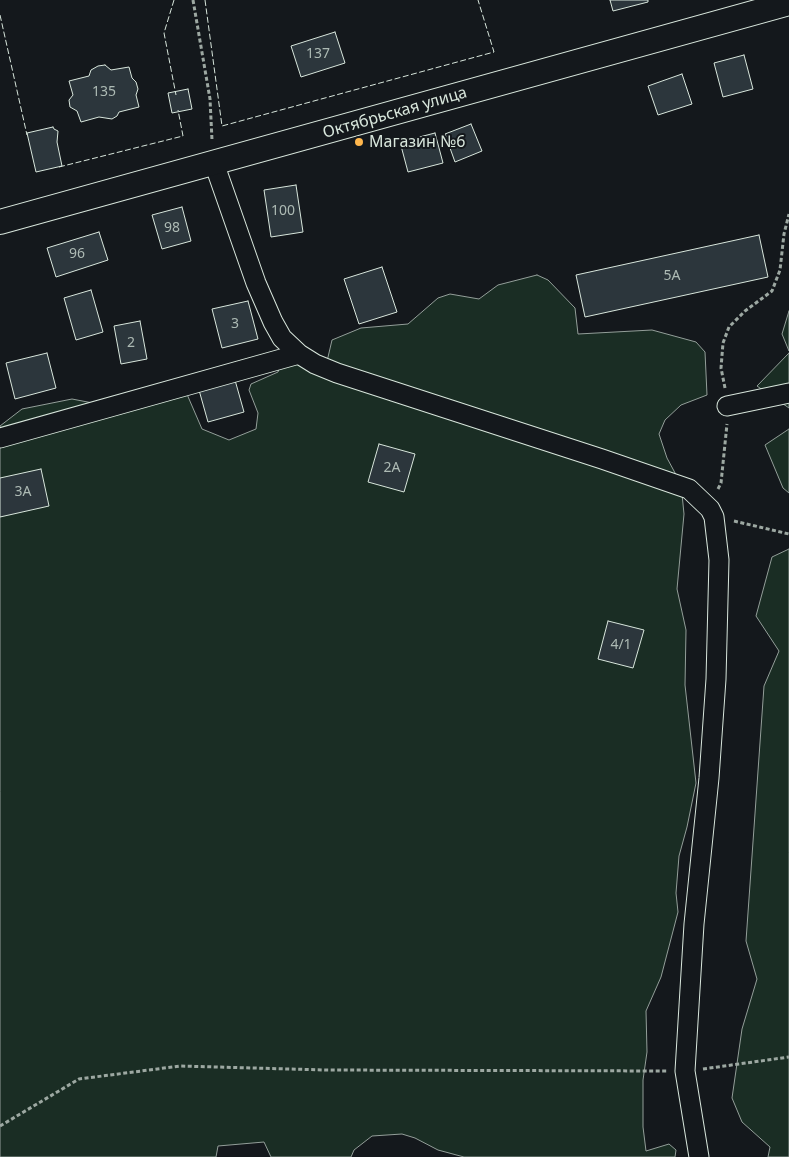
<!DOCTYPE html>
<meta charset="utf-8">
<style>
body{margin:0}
canvas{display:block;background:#14181c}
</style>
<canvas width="789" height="1157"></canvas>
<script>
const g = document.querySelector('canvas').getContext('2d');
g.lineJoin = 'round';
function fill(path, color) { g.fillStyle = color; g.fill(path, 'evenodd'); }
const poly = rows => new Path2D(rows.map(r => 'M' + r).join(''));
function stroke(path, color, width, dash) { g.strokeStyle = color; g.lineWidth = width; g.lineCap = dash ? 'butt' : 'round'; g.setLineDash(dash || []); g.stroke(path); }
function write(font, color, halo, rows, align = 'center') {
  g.font = font + ' "Noto Sans",sans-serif'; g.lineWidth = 4; g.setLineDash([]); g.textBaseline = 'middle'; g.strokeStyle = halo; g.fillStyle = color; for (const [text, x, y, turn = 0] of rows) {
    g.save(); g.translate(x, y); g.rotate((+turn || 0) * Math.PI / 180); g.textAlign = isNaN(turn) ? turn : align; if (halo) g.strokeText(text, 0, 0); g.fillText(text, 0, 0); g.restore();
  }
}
const green = poly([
 [537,275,548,280,575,308,578,334,652,330,696,342,705,352,707,395,681,405,665,420,659,434,667,458,681,484,684,514,677,589,686,630,685,685,696,783,687,827,679,856,676,893,678,912,661,977,646,1011,647,1052,643,1080,643,1127,646,1151,669,1144,676,1150,675,1157,464,1157,438,1150,415,1138,402,1134,372,1136,354,1150,351,1157,271,1157,264,1142,218,1146,216,1157,0,1157,0,426,22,409,72,399,98,404,186,392,202,429,229,440,256,429,258,413,249,390,251,384,278,372,283,356,325,370,332,340,361,328,408,324,438,298,450,294,479,299,498,285,537,275],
 [789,311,789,351,782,334,789,311],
 [789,353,789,408,757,386,789,353],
 [789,429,789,493,783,488,765,445,789,429],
 [789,549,789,1157,768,1157,770,1147,742,1122,732,1098,742,1029,757,979,746,941,764,686,779,651,756,616,772,557,789,549]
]);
const building = poly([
 [610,0,648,0,648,2,613,11,610,0],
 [335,32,345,63,301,77,291,46,335,32],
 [744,55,753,89,723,97,714,63,744,55],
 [105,65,111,70,129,67,132,78,136,82,138,89,136,95,139,107,119,112,117,116,112,119,99,117,81,122,77,111,70,107,69,100,73,95,69,81,89,76,91,70,98,66,105,65],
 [682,74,692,104,658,115,648,86,682,74],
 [188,89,192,109,172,113,168,93,188,89],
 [471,124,482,151,455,162,445,134,471,124],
 [53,127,54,129,58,131,57,142,62,166,36,172,27,133,53,127],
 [435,133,443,163,408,172,400,142,435,133],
 [296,185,303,232,271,237,264,190,296,185],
 [182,207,191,241,162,249,152,215,182,207],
 [99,232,108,260,56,277,47,248,99,232],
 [759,235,768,277,585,317,576,275,759,235],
 [382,267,397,312,359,324,344,279,382,267],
 [91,290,103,332,76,340,64,298,91,290],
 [248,301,258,339,222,348,212,309,248,301],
 [140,321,147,359,121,364,114,326,140,321],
 [47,353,56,388,15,399,6,363,47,353],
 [233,373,244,412,208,422,197,383,233,373],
 [379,444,415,454,404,492,368,482,379,444],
 [41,469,49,506,0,517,0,478,41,469],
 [608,621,644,630,633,668,598,659,608,621]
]);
const path = poly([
 [193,0,210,99,212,140],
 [725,388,721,368,723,343,729,327,745,311,772,291,780,270,784,234,789,214],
 [718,489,721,483,727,424],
 [734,521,789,534],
 [703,1069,789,1057],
 [0,1126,79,1079,180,1066,325,1070,667,1071]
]);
const minor = poly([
 [214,163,256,283,273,322,282,338,299,354,315,364,337,373,602,459,689,489,710,509,714,517,719,560,716,679,709,778,694,924,685,1071,699,1157],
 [727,406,789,393],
 [0,438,299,354]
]);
const tertiary = poly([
 [0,222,789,3]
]);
const fence = poly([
 [174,0,164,33,176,95],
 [205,0,222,126,494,52,478,0],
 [0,15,27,135],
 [59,167,183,136,178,110]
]);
const markers = [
 [359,142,5,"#ffb74d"]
];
const numberNames = [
 ["137",318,54],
 ["135",104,92],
 ["100",283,211],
 ["98",172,228],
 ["96",77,254],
 ["5А",672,276],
 ["3",235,324],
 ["2",131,343],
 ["2А",392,468],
 ["3А",23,492],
 ["4/1",621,645]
];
const streetNames = [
 ["Октябрьская улица",395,113,-16]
];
const poiNames = [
 ["Магазин №6",369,142]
];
fill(green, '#1a2d24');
stroke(green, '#939e99', 1);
fill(building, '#2c363c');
stroke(building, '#d8e6dc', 1);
stroke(minor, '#d8e6dc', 21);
stroke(tertiary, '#d8e6dc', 26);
stroke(path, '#9da8a2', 3, [4, 2.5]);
stroke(minor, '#14181c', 19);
stroke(tertiary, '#14181c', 24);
stroke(fence, '#d8e6dc', 1, [6, 2.5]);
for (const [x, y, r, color] of markers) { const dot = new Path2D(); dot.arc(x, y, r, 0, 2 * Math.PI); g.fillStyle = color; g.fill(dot); stroke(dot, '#14181c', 2); }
write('14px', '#adbab4', null, numberNames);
write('16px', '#d8e6dc', '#14181c', streetNames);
write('16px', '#d8e6dc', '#14181c', poiNames, 'left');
</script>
